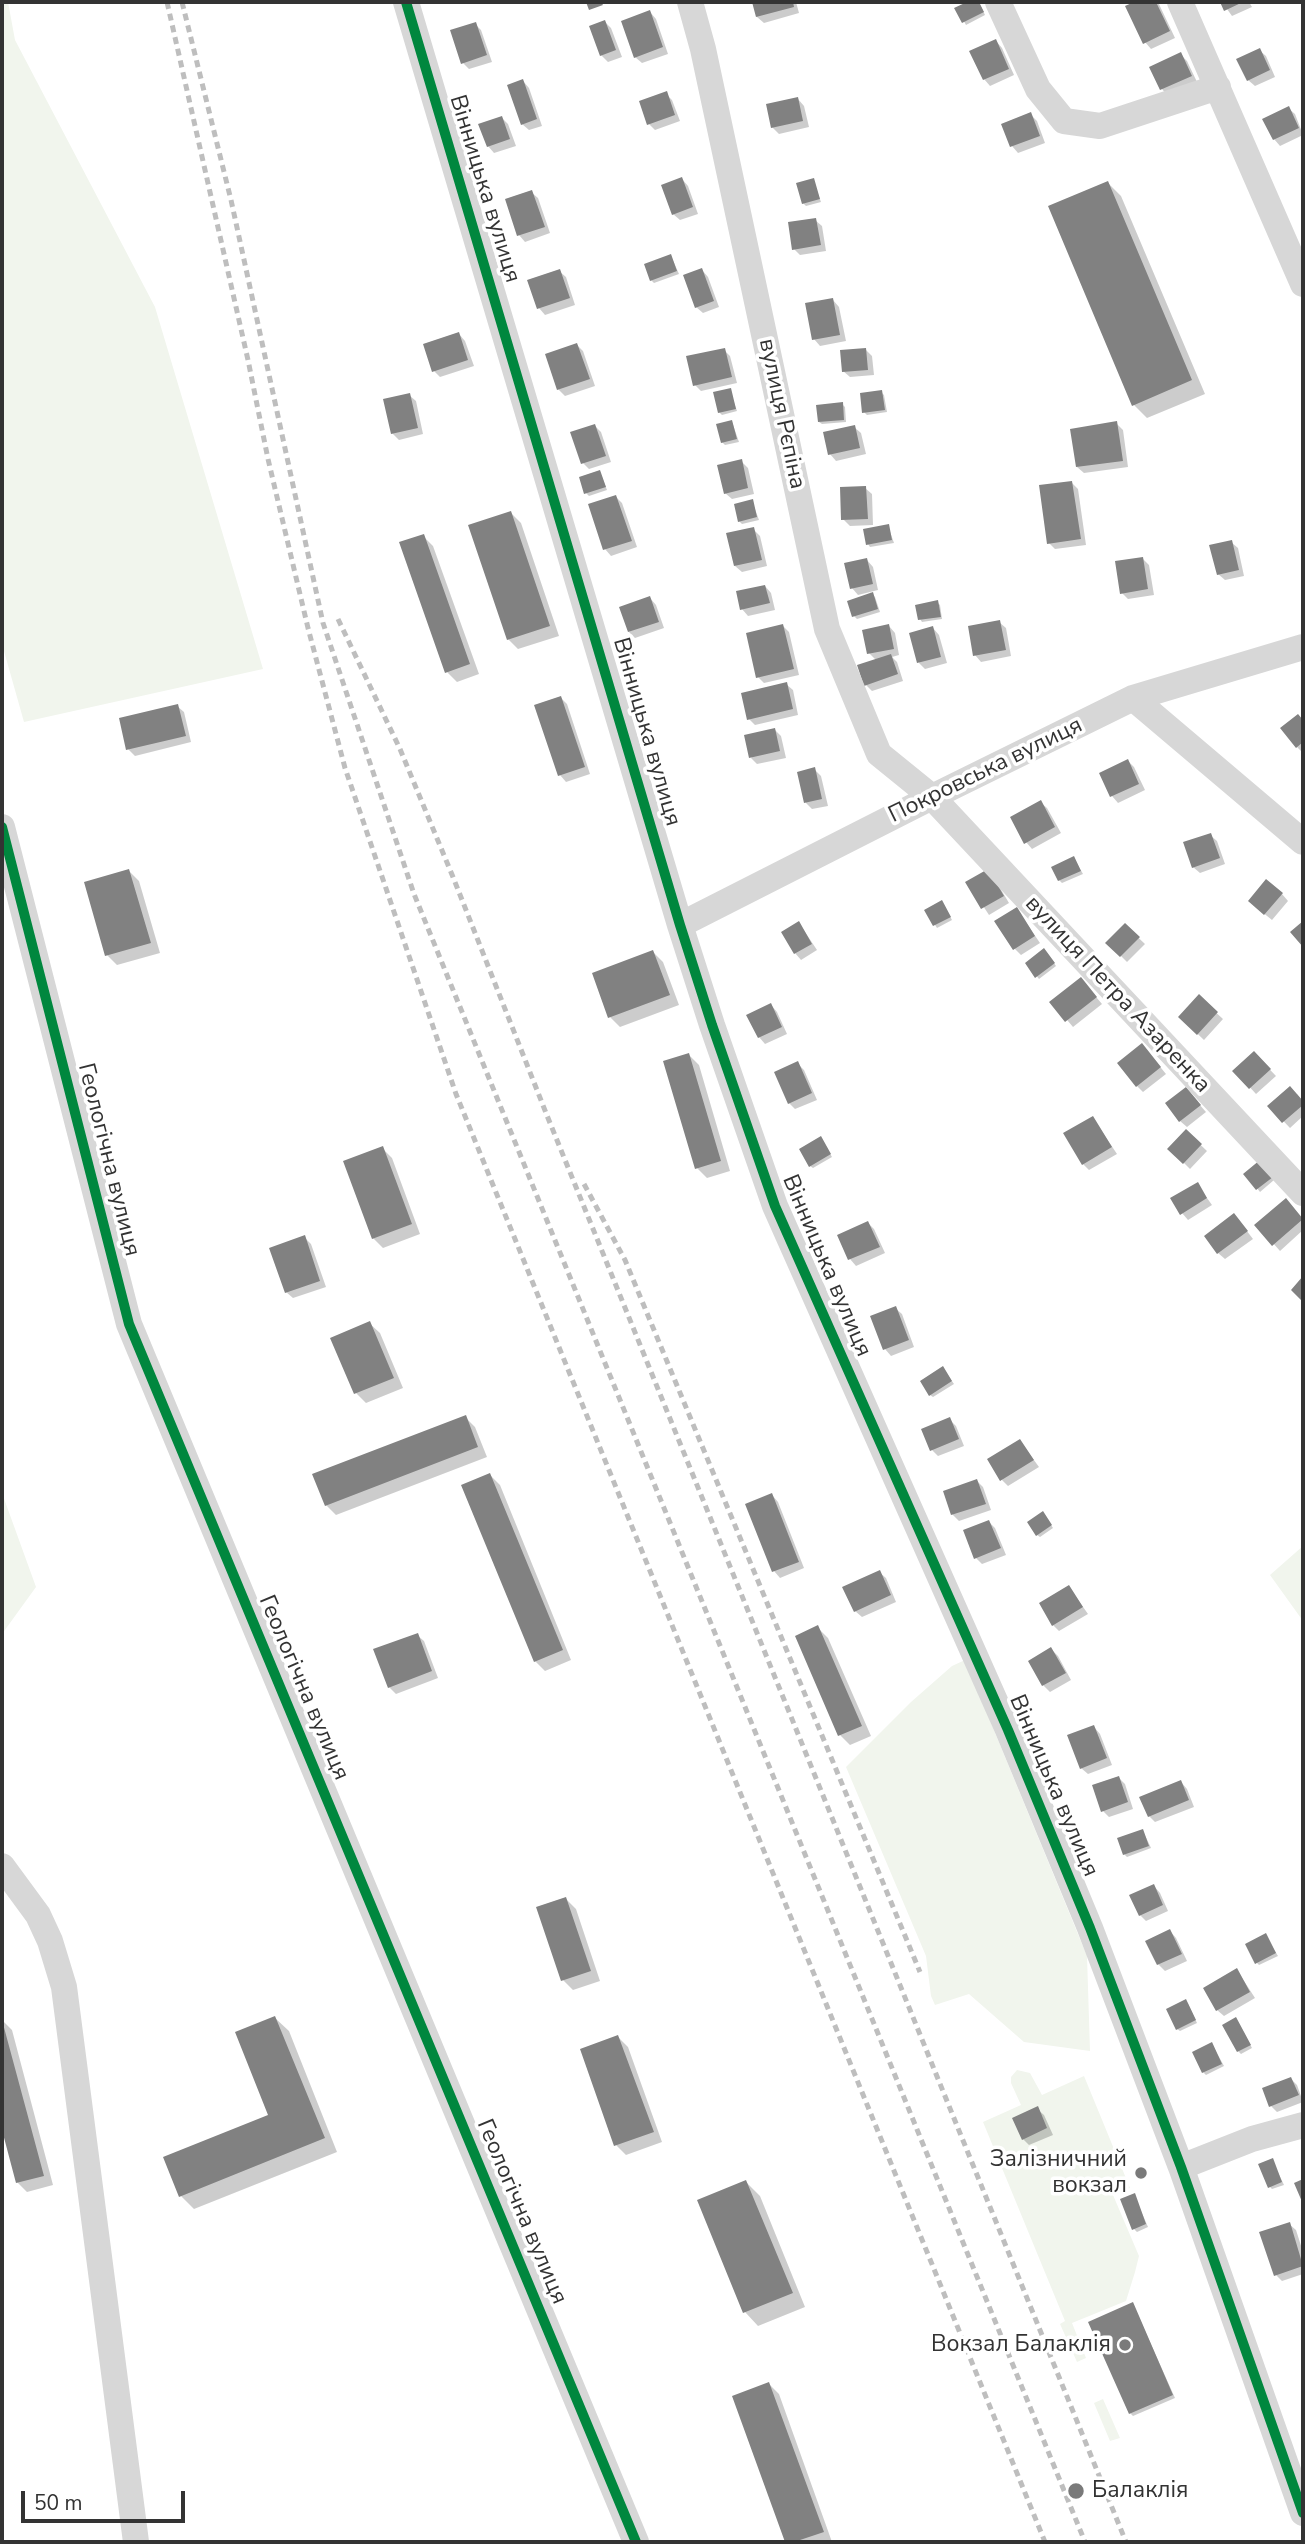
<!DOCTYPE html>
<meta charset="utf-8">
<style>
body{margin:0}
#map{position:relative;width:1305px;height:2544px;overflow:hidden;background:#fff;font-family:"Nunito Sans",sans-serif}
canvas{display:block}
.frame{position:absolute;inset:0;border:4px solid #333;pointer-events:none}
.scale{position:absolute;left:21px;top:2491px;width:164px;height:32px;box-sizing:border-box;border:4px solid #333;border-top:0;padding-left:9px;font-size:21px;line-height:24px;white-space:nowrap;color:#333;-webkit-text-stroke:5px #fff;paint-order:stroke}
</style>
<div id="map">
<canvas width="1305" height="2544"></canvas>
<div class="frame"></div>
<div class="scale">50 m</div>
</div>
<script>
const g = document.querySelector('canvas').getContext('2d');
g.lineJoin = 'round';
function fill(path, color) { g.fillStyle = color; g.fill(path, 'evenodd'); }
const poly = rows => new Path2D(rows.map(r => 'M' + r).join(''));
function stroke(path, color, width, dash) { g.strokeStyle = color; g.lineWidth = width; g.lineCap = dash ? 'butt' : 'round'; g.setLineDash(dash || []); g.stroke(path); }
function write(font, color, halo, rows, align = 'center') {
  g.font = font + ' "Nunito Sans",sans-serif'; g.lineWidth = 7; g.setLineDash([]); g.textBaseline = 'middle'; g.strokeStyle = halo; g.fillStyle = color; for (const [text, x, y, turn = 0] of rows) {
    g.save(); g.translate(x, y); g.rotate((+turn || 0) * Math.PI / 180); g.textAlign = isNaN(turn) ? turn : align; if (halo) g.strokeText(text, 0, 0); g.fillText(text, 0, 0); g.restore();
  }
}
const green = poly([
 [2,2,8,2,15,40,155,307,263,669,24,722,2,644],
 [2,1493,36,1587,2,1634],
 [1303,1546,1303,1621,1270,1575],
 [965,1660,1087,1956,1090,2051,1024,2042,969,1994,935,2005,931,1996,926,1956,846,1767,911,1702,952,1666],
 [1017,2070,1030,2073,1042,2095,1084,2076,1130,2188,1113,2195,1139,2256,1135,2272,1126,2301,1072,2323,1086,2358,1077,2362,1060,2324,1065,2321,983,2122,1021,2105,1011,2083,1011,2077],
 [1103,2399,1120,2438,1110,2441,1094,2403]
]);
const shadow = poly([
 [753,2,796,2,799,13,764,23,757,17],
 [971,2,979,2,985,15,966,25,957,9],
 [1138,2,1158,2,1175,38,1151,49,1145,42,1128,7],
 [1222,2,1249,2,1252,7,1232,16],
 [650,12,656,19,668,54,642,63,635,57],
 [605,22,611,28,622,57,608,62,601,55],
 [475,24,481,30,492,62,469,69,463,63],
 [996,41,1002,48,1014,75,990,86,984,79],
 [1259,50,1266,56,1275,77,1255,86,1248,80],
 [1180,54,1187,61,1197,82,1168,96,1162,89,1152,68],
 [523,81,529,88,542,126,529,130,522,124],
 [666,94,672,100,680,121,655,130,649,124],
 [798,99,804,106,809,127,779,134,772,127],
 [1288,108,1295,114,1303,135,1280,146,1274,139],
 [1030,114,1037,121,1045,143,1018,153,1012,146,1004,125],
 [502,118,508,124,516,146,494,153,488,146],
 [682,179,688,186,698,214,680,220,673,214],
 [813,180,821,202,806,206,803,203],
 [1108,183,1121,196,1205,394,1147,418,1134,405],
 [531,192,538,198,550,233,525,242,519,235],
 [815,220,822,226,826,251,800,255,794,249],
 [671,256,679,274,654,283,651,280],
 [702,270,708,277,719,307,703,313,696,307],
 [559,271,566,277,575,305,545,315,539,308],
 [833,300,839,307,846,341,820,346,814,339],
 [459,334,465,341,474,366,440,377,434,371],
 [577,345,583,351,595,386,565,396,558,389],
 [724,350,730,356,737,383,701,391,695,385],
 [866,350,872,356,874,375,850,377,843,371],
 [730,390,737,411,722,415,719,412],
 [881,392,884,395,887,412,867,415,864,412],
 [409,395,416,401,423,434,399,440,392,433],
 [842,404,845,407,846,422,822,424,819,422],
 [732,422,739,442,725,445,722,442],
 [1116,423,1123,430,1128,467,1084,473,1077,467],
 [595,426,601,432,611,462,589,469,583,463],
 [854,427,861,433,866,454,836,461,830,454],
 [741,461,748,468,754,494,732,499,725,493],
 [600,472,607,490,589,496,586,493],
 [1072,483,1078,489,1086,545,1055,549,1049,543],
 [865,488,872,494,873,525,850,526,843,519],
 [616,497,622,503,637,547,611,556,605,549,590,505],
 [752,501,759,520,742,524,739,521],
 [511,513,521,523,559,636,518,649,508,639],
 [888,526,894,543,870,547,868,544],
 [753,529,760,536,767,566,742,572,735,566],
 [423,536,433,546,479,674,457,682,447,672],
 [1231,542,1238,548,1244,576,1225,580,1218,574],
 [1143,559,1149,565,1154,595,1128,599,1122,593],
 [867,560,873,567,878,590,870,592,875,597,880,612,857,619,854,616,871,595,870,592,858,595,852,588],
 [765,586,771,593,775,610,748,616,742,609],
 [650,598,656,605,664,628,635,638,629,632],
 [937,602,940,605,942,619,922,622,920,619],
 [999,622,1006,628,1011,656,981,662,975,655],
 [783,626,789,632,799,675,764,683,758,677],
 [889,626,895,633,899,655,892,657,897,662,903,681,872,691,866,685,876,660,869,653],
 [933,628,939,635,947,663,925,669,919,663],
 [786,684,793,690,798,715,755,725,749,719],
 [561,698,567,704,590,774,566,782,560,775,536,706],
 [177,706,184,712,191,742,135,756,128,749],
 [1298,716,1303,721,1303,753,1297,747],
 [774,729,781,736,786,758,757,764,751,758],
 [1128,761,1134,767,1145,790,1118,803,1112,796],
 [814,769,821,776,828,806,812,809,806,803,799,773],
 [1040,802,1047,808,1061,833,1032,849,1026,842],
 [1210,835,1217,841,1225,864,1200,873,1193,867],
 [1074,858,1083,874,1062,883,1059,880],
 [129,871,139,881,160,953,117,965,107,955],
 [994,878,1009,903,989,915,968,883],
 [1282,894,1288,901,1272,920,1256,907],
 [944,905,952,920,937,928,926,911],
 [1017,909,1040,943,1021,955,1015,949],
 [799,923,817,950,801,960,795,953],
 [1125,925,1145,944,1127,962,1108,943],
 [653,952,663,962,679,1005,620,1027,610,1017],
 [1047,953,1056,966,1039,979,1027,964],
 [1081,979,1102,1004,1073,1027,1052,1002],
 [1199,997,1223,1019,1204,1040,1180,1017],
 [771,1005,777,1012,787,1034,765,1044,759,1037],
 [1148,1052,1166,1074,1143,1092,1137,1086],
 [1254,1053,1276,1076,1256,1094,1235,1071],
 [689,1055,699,1065,730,1171,707,1178,697,1168],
 [798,1064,804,1070,817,1100,795,1109,789,1103],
 [1297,1094,1303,1102,1303,1116,1290,1128,1269,1106],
 [1192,1096,1206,1112,1187,1127,1180,1121],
 [1093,1118,1117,1154,1089,1170,1083,1164],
 [1186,1131,1207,1151,1190,1169,1170,1149],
 [823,1141,832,1157,813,1168,810,1166],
 [382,1148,392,1158,420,1234,383,1248,373,1238],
 [1263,1165,1274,1180,1260,1192,1246,1174],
 [1197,1184,1212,1205,1188,1220,1182,1213],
 [1286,1200,1303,1219,1303,1230,1280,1251,1257,1225],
 [1240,1222,1253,1239,1225,1259,1218,1253],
 [868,1223,874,1229,885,1253,856,1266,850,1259,839,1236],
 [304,1237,311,1244,326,1287,293,1298,286,1292],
 [895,1308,902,1314,914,1347,891,1356,885,1349,872,1317],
 [369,1323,380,1333,403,1388,366,1403,356,1393],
 [945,1371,954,1384,933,1397,930,1395],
 [465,1417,475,1427,487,1457,336,1515,326,1505],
 [950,1420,956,1426,964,1446,938,1456,932,1450],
 [1020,1441,1039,1467,1008,1486,1002,1480],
 [490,1475,500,1485,571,1660,545,1671,535,1661],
 [977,1481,983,1487,991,1510,959,1521,952,1514],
 [772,1495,778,1502,804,1568,780,1578,774,1571,748,1505],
 [1045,1516,1053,1528,1040,1537,1037,1535],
 [989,1522,995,1528,1006,1555,982,1564,976,1558],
 [879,1572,886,1578,896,1602,862,1617,855,1611],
 [1069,1587,1088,1614,1059,1631,1053,1625],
 [818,1628,828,1638,871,1736,850,1745,840,1735,797,1637],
 [417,1635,424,1641,438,1678,396,1694,389,1687],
 [1051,1649,1058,1656,1071,1680,1050,1692,1043,1685,1030,1661],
 [1094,1727,1100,1734,1112,1765,1088,1774,1081,1768],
 [1119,1778,1125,1784,1133,1809,1109,1817,1103,1811],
 [1181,1782,1187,1789,1194,1807,1155,1822,1149,1816],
 [1143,1831,1151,1848,1127,1857,1124,1854],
 [1154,1886,1160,1893,1168,1911,1146,1921,1140,1915],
 [566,1899,576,1909,600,1981,573,1990,563,1980],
 [1170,1931,1176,1938,1187,1961,1165,1971,1158,1964],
 [1266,1936,1278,1956,1259,1965,1257,1963],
 [1237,1970,1255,1998,1224,2016,1217,2010],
 [1188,2004,1197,2023,1180,2031,1177,2029],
 [275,2018,289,2031,337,2152,194,2209,181,2196,271,2116],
 [2,2020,12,2030,53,2185,27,2192,17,2182,2,2123],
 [1238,2022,1252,2048,1241,2054,1238,2051],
 [618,2037,628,2047,662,2142,626,2155,616,2145],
 [1212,2044,1224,2066,1206,2075,1203,2072],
 [1291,2079,1297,2085,1303,2102,1277,2112,1271,2106],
 [1037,2109,1044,2115,1053,2135,1029,2145,1023,2139],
 [1272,2160,1284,2185,1272,2189,1270,2187],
 [746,2182,760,2196,805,2307,758,2326,745,2312,699,2201],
 [1134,2195,1148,2227,1137,2232,1134,2229],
 [1289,2224,1296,2230,1303,2252,1303,2274,1282,2281,1276,2275],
 [1133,2304,1175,2398,1133,2416,1130,2413],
 [769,2384,779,2394,832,2542,787,2542,734,2397]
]);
const building = poly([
 [586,2,601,2,603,5,589,10],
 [752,2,793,2,794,7,756,17],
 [967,2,979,2,984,12,962,23,954,8],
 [1134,2,1156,2,1170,31,1143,44,1125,6],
 [1220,2,1243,2,1224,11],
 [650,10,663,47,634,58,621,21],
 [605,20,616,50,600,56,589,26],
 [476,22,487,55,461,64,450,30],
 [996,39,1009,69,983,80,969,51],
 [1260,48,1270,70,1247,81,1236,59],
 [1181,52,1192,76,1160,90,1149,67],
 [523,79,537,119,521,125,507,85],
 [667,91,675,115,647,125,639,101],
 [798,97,803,121,771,128,766,104],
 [1289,106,1299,128,1273,140,1262,119],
 [1031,112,1040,136,1010,147,1001,124],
 [502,116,510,139,487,147,478,124],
 [682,177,693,207,672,215,661,185],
 [814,178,820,199,802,204,796,183],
 [1108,181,1192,380,1132,406,1048,206],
 [532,190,545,227,517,236,505,199],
 [816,218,821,245,792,250,788,222],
 [671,254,677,271,650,281,644,264],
 [702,268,714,301,695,308,683,275],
 [560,269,570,298,537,309,527,280],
 [833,298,840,335,812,340,805,303],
 [459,332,468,360,432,372,423,344],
 [577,343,590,379,557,390,545,354],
 [725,348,732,377,693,386,686,356],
 [866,348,868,370,842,372,840,350],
 [731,388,736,409,718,413,713,392],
 [882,390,885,410,862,413,860,393],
 [410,393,418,428,391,434,383,399],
 [843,402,844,420,818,422,816,405],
 [732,420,737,439,721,443,716,424],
 [1117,421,1123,461,1076,467,1070,429],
 [595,424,606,456,581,464,570,432],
 [855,425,860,448,828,455,823,432],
 [742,459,748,488,724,494,717,465],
 [600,470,606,487,584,494,579,477],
 [1072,481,1081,539,1047,544,1039,485],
 [866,486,868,519,841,520,840,487],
 [616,495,632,541,603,550,588,504],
 [753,499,757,517,738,522,734,504],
 [511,511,550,626,507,640,468,525],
 [889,524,892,540,866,545,863,529],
 [754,527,762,560,734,566,726,533],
 [424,534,470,664,445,673,399,542],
 [1232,540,1239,570,1217,575,1209,545],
 [1143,557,1148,589,1120,594,1115,561],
 [867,558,873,584,850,589,844,563],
 [765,585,770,603,740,610,736,591],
 [873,592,878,609,852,617,847,601],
 [650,596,659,622,628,632,619,607],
 [938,600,941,617,918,620,915,605],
 [1000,620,1006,650,973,656,968,626],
 [783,624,794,669,756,678,746,633],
 [889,624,894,649,867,654,862,630],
 [933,626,941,657,917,663,909,633],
 [891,654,898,674,864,686,857,665],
 [787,682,793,709,747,720,741,693],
 [561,696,585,767,558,776,534,705],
 [178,704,186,736,126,750,119,718],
 [1298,714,1303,720,1303,742,1296,748,1280,728],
 [775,728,780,751,749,758,744,735],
 [1128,759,1139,784,1110,797,1099,773],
 [815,767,822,799,804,803,797,772],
 [1041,800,1055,827,1024,844,1010,817],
 [1211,833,1220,858,1192,868,1183,842],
 [1074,856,1081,871,1058,881,1051,867],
 [129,869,151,943,105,956,84,882],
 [988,869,1004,896,981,909,965,882],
 [1266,879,1283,893,1264,915,1248,901],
 [942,900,951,917,933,926,924,910],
 [1017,907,1035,936,1013,950,994,921],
 [799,921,812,944,794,954,781,932],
 [1303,921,1303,947,1290,932],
 [1125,923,1140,937,1120,957,1105,943],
 [1044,948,1055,963,1035,978,1025,963],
 [653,950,670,995,608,1018,592,973],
 [1081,977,1097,997,1065,1022,1049,1002],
 [1199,994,1218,1012,1197,1035,1178,1017],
 [771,1003,782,1027,758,1038,746,1015],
 [1142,1043,1161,1067,1136,1087,1117,1063],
 [1254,1051,1271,1069,1249,1089,1232,1071],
 [689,1053,721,1161,695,1169,663,1061],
 [798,1061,812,1093,788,1104,774,1072],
 [1290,1086,1303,1101,1303,1105,1282,1123,1267,1106],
 [1186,1087,1201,1105,1179,1122,1165,1103],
 [1093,1116,1112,1147,1082,1165,1063,1133],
 [1186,1129,1202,1144,1183,1164,1167,1149],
 [821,1136,831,1154,809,1167,799,1149],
 [383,1146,412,1224,372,1239,343,1161],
 [1260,1160,1273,1177,1256,1190,1243,1174],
 [1198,1182,1207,1198,1180,1215,1170,1198],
 [1286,1198,1303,1219,1272,1246,1254,1225],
 [1234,1213,1248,1231,1217,1254,1204,1236],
 [868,1221,880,1247,848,1260,837,1235],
 [305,1235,320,1281,285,1293,269,1248],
 [1303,1276,1303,1302,1291,1290],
 [896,1306,909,1340,883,1350,870,1316],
 [370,1321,394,1378,354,1394,330,1338],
 [943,1366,952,1381,929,1396,920,1381],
 [466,1415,478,1447,325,1506,312,1474],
 [950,1417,959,1439,930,1451,921,1429],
 [1020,1439,1034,1460,1000,1481,987,1459],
 [490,1473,563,1650,534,1662,461,1485],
 [977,1479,986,1504,951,1515,943,1491],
 [772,1493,799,1562,772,1572,745,1504],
 [1043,1511,1052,1525,1036,1536,1027,1522],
 [989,1520,1001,1548,974,1559,963,1530],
 [880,1570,891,1595,854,1612,842,1587],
 [1069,1585,1083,1607,1052,1626,1039,1603],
 [818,1625,862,1726,838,1736,795,1636],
 [418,1633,432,1671,388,1688,373,1649],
 [1051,1647,1066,1673,1042,1686,1028,1661],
 [1094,1725,1107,1758,1080,1769,1067,1735],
 [1119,1776,1128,1802,1101,1812,1092,1785],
 [1181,1780,1189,1800,1148,1817,1139,1797],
 [1143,1829,1149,1846,1123,1855,1117,1838],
 [1154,1884,1163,1905,1139,1916,1129,1895],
 [566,1897,591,1971,561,1981,536,1907],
 [1170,1929,1182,1954,1157,1965,1145,1941],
 [1266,1933,1276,1953,1255,1964,1245,1944],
 [1237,1968,1250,1992,1216,2011,1203,1988],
 [1186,1999,1196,2020,1176,2030,1166,2009],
 [275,2016,325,2138,179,2197,163,2157,268,2115,235,2032],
 [1236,2017,1251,2045,1237,2052,1222,2025],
 [2,2020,44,2176,16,2183,2,2130],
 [618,2035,654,2132,614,2146,580,2049],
 [1212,2042,1222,2064,1202,2073,1192,2052],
 [1291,2077,1299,2095,1269,2107,1262,2088],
 [1038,2106,1047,2128,1022,2140,1012,2118],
 [1273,2158,1282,2182,1268,2188,1258,2164],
 [1303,2179,1303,2204,1294,2183],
 [746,2180,793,2293,743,2313,697,2200],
 [1135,2193,1146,2224,1132,2230,1120,2199],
 [1290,2222,1303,2266,1274,2276,1259,2232],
 [1133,2302,1173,2395,1129,2414,1088,2322],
 [769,2382,824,2532,794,2542,785,2542,732,2396]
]);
const minor = poly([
 [406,2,680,925,712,1025,775,1206,1008,1730,1090,1928,1181,2167,1303,2513],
 [690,2,703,49,827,629,879,754,932,797,1303,1193],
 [998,2,1038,89,1064,121,1100,126,1218,87],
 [1180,2,1303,284],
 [1133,698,1303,842],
 [2,827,129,1324,636,2542],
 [680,925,932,797,1133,698,1303,647],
 [2,1866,38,1915,50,1941,64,1987,136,2542],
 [1181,2167,1252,2139,1303,2125]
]);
const rail = poly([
 [167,2,248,360,268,459,308,628,345,768,456,1094,1045,2542],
 [182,2,231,200,323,623,414,894,1085,2542],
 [338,619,400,749,453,877,548,1118,1126,2542],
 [584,1184,625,1260,920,1972]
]);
const cycleway = poly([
 [406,2,680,925,712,1025,775,1206,1008,1730,1090,1928,1181,2167,1303,2513],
 [2,827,129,1324,636,2542]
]);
const markers = [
 [1141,2173,7,"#7a7a7a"],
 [1125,2345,7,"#7a7a7a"],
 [1076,2491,9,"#7a7a7a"]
];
const streetNames = [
 ["Вінницька вулиця",484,189,73],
 ["вулиця Рєпіна",781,414,78],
 ["Вінницька вулиця",646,732,74],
 ["Покровська вулиця",986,771,-26],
 ["вулиця Петра Азаренка",1117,995,47],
 ["Геологічна вулиця",108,1160,76],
 ["Вінницька вулиця",826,1266,67],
 ["Геологічна вулиця",303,1688,67],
 ["Вінницька вулиця",1053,1786,67],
 ["Геологічна вулиця",521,2212,67]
];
const poiNames = [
 ["Залізничний",1127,2160],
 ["вокзал",1127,2186],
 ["Вокзал Балаклія",1111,2345],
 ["Балаклія",1092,2491,"left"]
];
fill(green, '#f1f5ed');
fill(shadow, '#0003');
fill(building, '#818181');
stroke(minor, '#d7d7d7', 26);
stroke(rail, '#bebebe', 5, [7, 5]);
stroke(cycleway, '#00873e', 10);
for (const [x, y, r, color] of markers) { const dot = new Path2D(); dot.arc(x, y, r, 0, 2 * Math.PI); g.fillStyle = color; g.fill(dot); stroke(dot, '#fff', 2.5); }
write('23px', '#333', '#fff', streetNames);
write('23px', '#333', '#fff', poiNames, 'right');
</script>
